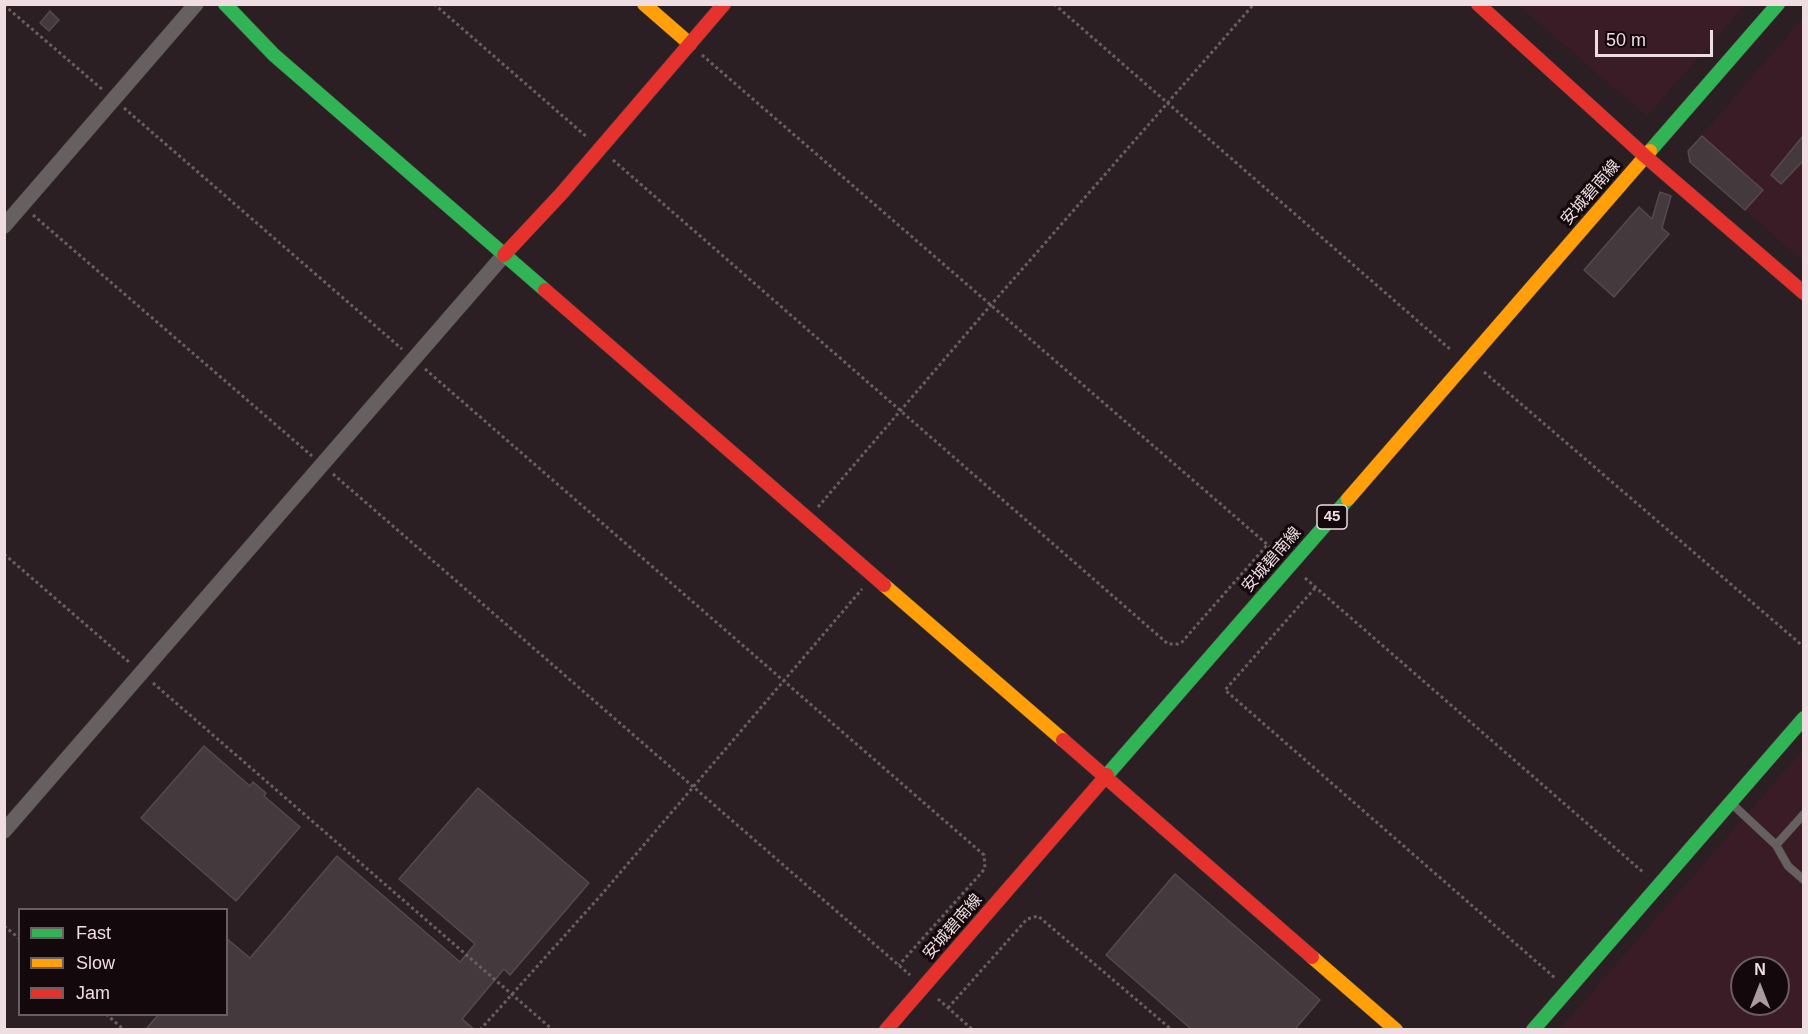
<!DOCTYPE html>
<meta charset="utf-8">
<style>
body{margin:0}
#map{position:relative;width:1808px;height:1034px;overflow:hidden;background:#2c1f23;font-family:Helvetica,sans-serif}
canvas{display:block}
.frame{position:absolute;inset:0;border:6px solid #efdde1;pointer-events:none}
.legend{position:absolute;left:18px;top:908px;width:210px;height:108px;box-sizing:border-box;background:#13080b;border:2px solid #6b5d61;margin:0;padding:8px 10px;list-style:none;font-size:18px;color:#efdde1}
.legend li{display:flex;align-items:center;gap:12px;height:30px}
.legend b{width:30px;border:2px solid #6b5d61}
.north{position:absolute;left:1730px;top:956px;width:60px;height:60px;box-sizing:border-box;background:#13080b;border:2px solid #6b5d61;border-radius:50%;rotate:0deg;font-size:16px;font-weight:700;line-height:24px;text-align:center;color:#efdde1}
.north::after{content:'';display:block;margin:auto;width:21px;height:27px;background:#ab9a9e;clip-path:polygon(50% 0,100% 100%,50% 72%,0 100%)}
.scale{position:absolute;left:1595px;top:30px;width:118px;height:27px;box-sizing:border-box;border:3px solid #efdde1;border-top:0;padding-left:8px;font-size:18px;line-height:21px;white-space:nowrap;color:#efdde1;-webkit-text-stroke:4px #13080b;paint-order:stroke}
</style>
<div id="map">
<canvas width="1808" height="1034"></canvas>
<div class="frame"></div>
<ul class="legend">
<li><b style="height:8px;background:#30b455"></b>Fast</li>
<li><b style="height:8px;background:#ff9f0a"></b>Slow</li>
<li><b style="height:8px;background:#e5322d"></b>Jam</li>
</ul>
<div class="north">N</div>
<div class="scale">50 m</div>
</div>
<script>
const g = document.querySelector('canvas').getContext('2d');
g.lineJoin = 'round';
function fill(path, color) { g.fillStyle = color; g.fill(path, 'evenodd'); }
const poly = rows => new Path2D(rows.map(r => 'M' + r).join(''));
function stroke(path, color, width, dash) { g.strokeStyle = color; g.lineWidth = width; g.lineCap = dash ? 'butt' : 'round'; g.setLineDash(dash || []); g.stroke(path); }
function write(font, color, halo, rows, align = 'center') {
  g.font = font + ' Helvetica,"Noto Sans JP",sans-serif'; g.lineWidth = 6; g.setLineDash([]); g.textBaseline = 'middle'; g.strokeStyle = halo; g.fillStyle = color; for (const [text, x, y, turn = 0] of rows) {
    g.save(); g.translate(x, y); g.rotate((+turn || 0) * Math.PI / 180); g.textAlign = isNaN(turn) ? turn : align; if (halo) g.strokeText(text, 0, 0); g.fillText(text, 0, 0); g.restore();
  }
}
const built = poly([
 [1518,5,1745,5,1647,116],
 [1803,18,1803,261,1689,161,1689,150],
 [1803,750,1803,1029,1560,1029],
 [1742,968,1778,968,1778,1004,1742,1004]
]);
const building = poly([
 [50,11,59,20,49,31,40,23,50,11],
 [1702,136,1763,190,1745,210,1690,162,1688,151,1702,136],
 [1803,136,1803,161,1781,184,1771,175,1803,136],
 [1660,192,1671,196,1662,228,1669,234,1614,297,1584,270,1639,207,1652,219,1660,192],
 [204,746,250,786,253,782,266,793,264,796,300,827,236,901,141,818,204,746],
 [478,788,589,883,510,975,504,969,462,1019,474,1029,146,1029,159,1014,226,1014,226,938,250,958,337,856,460,962,475,944,399,879,478,788],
 [1175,874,1320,1000,1295,1029,1191,1029,1106,955,1175,874]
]);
const path = poly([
 [434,4,588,138],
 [1054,4,1451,350],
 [4,5,103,90],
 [702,55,1276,552],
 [124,108,402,349],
 [613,160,1168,644,1178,644,1182,642,1267,545],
 [33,215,312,456],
 [425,369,984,855,985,868,982,872,899,965],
 [1484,372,1804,647],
 [333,474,910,975],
 [818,507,990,306,1254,4],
 [4,554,130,663],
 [1305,578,1644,873],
 [1315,588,1225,690,1555,978],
 [153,683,553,1030],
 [4,926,20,939],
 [938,999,973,1030],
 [948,1008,1027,919,1038,916,1172,1030],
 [106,1014,124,1030],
 [480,1030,602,894,862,589]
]);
const lane = poly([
 [1731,803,1776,845,1788,866,1804,880],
 [1776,845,1804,814]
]);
const street = poly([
 [4,226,196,4],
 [4,831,504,255]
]);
const fast = poly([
 [225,4,274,55,545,290],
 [1650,151,1778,4],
 [1107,775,1348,499],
 [1533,1030,1804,718]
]);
const slow = poly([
 [644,4,690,44],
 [1348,499,1650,151],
 [884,585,1063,740],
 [1312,957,1396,1030]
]);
const jam = poly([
 [1478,4,1645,156,1804,293],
 [504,255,562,193,724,4],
 [545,290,884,585],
 [1063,740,1312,957],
 [886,1030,1107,775]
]);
const shields = [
 [1332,517,30]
];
const shieldNames = [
 ["45",1332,517]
];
const streetNames = [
 ["安城碧南線",1591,193,-49],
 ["安城碧南線",1272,560,-49],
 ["安城碧南線",953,927,-49]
];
fill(built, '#3a1c26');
fill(building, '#44393c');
stroke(building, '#55494c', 1.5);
stroke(lane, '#463a3e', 9);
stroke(street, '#463a3e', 16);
stroke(fast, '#463a3e', 15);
stroke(slow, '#463a3e', 15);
stroke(jam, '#463a3e', 15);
stroke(path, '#676062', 3, [3, 3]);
stroke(lane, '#666061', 8);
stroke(street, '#666061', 15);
stroke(fast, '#30b455', 14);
stroke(slow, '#ff9f0a', 14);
stroke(jam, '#e5322d', 14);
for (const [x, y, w] of shields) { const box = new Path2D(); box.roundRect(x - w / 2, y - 12, w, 24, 4.5); g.fillStyle = '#13080b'; g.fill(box); stroke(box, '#efdde1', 1.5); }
write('bold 15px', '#efdde1', null, shieldNames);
write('16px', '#efdde1', '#13080b', streetNames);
</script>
